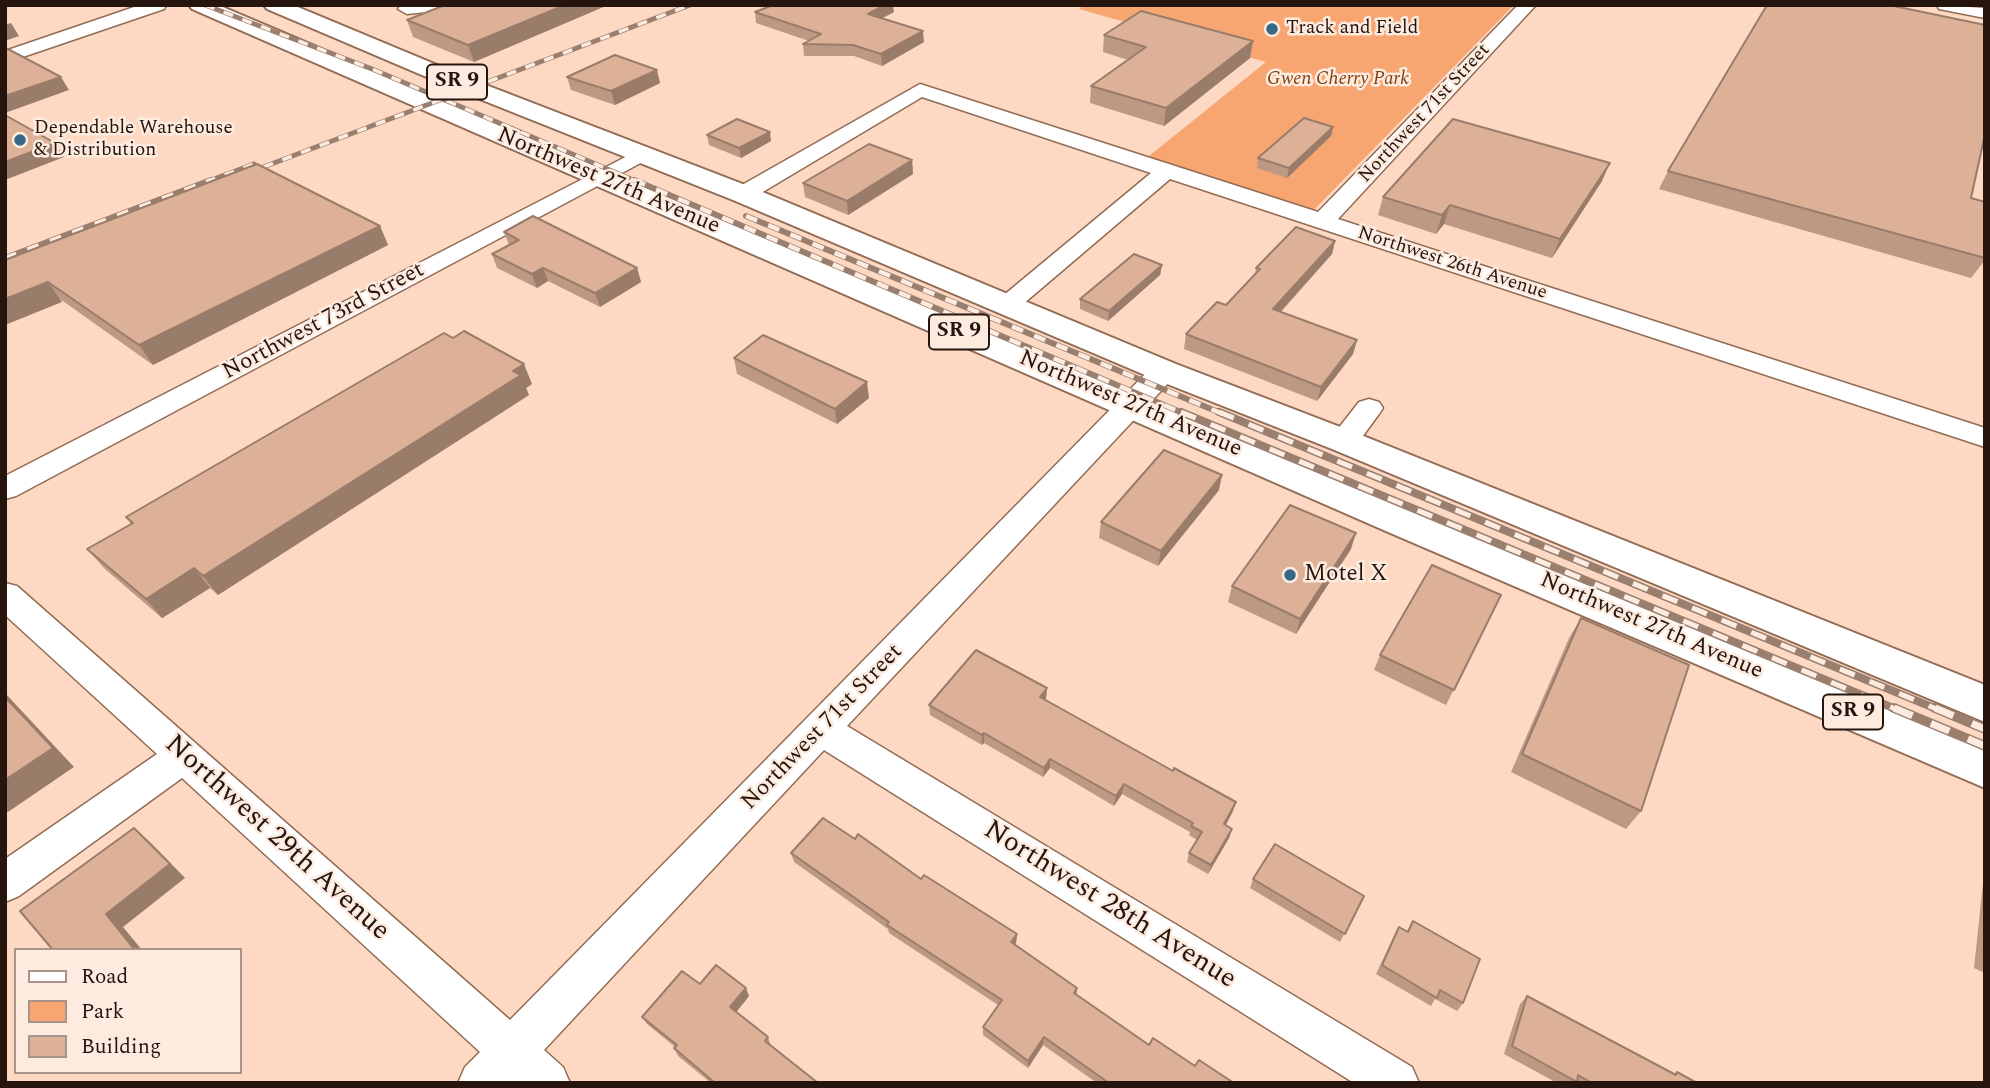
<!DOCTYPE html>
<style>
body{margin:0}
#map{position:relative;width:1990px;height:1088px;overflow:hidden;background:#fdd9c4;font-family:Spectral,serif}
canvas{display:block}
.frame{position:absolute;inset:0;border:7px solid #25150c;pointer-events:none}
.legend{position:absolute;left:14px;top:948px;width:228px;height:126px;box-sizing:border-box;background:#fdebe0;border:2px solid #a7958b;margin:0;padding:9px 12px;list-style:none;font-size:21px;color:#25150c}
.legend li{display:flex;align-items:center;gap:14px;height:35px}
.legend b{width:35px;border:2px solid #a7958b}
</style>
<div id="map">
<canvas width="1990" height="1088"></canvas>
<div class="frame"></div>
<ul class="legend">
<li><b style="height:9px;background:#fff"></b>Road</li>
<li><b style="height:19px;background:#f8a671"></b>Park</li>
<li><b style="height:19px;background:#dcb197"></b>Building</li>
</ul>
</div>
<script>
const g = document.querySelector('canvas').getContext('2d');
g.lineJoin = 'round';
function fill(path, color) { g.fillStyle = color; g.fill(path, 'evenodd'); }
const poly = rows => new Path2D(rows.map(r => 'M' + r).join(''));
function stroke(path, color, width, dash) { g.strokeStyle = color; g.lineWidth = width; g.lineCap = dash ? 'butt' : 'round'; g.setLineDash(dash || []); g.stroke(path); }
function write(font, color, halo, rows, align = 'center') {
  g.font = font + ' Spectral,serif'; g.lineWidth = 5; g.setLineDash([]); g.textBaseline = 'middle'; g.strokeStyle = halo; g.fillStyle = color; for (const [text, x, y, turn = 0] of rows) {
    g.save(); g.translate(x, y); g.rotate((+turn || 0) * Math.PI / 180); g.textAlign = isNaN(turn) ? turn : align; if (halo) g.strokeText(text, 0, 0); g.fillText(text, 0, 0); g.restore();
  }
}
const green = poly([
 [1084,5,1514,5,1310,214,1144,160,1266,62,1079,9]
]);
const minor = poly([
 [140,5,166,5,164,9,5,63,5,51,140,5],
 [401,5,454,5,446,10,407,14,398,9,401,5],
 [1518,5,1536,5,1338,219,1985,428,1985,447,1170,179,1016,310,1007,313,998,310,994,305,998,300,1151,173,922,97,751,199,743,201,735,199,732,194,735,189,920,84,1318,212,1518,5],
 [1937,5,1985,8,1985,18,1939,9,1937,5],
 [643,148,650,150,654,154,650,158,16,496,5,499,5,476,643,148],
 [1164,363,1174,365,1177,371,1174,377,847,726,1412,1067,1419,1083,1354,1083,824,750,544,1050,563,1067,570,1083,458,1083,465,1067,480,1052,182,778,19,896,5,902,5,859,157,754,5,615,5,583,17,586,510,1020,1154,365,1164,363],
 [1369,399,1379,402,1383,408,1379,414,1354,448,1344,451,1334,448,1330,441,1334,434,1359,402,1369,399]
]);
const major = poly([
 [189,5,218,5,1414,512,1985,747,1985,788,1388,532,192,9,189,5],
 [264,5,293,5,473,80,753,188,1176,364,1356,433,1985,685,1985,722,1332,449,1152,378,733,200,457,90,267,9,264,5]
]);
const railFar3 = poly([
 [205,5,372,69,638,182],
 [245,174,690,5],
 [206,182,254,164]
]);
const railFar2 = poly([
 [634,180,1185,414],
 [746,216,1223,414],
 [5,258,211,180]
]);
const railFar1 = poly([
 [1181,412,1898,710],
 [1219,412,1939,710]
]);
const rail = poly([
 [1894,708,1985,746],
 [1935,708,1985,729]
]);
const wall = poly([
 [445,5,608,5,474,62,413,37,407,20],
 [755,12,894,12,882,18,924,42,882,66,854,56,804,56,803,44,809,41,756,23],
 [1104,35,1253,41,1250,58,1164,126,1090,103,1091,86,1128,60,1103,52],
 [567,77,660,83,615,105,571,90],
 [1333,127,1331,136,1287,178,1257,168,1258,158],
 [707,135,771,141,741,158,709,145],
 [912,160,913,174,848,215,805,197,803,183],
 [1668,171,1971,198,1985,202,1985,260,1971,278,1659,189],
 [1602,181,1552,258,1444,224,1436,234,1378,215,1383,197],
 [380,226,388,245,153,365,5,260],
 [504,232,637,268,641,282,600,307,548,281,537,288,497,268,492,254,509,245],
 [1335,241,1332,254,1281,312,1357,340,1353,354,1317,401,1184,349,1186,334,1226,305,1255,274,1256,268],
 [1162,265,1160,275,1108,321,1080,309,1080,299],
 [734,358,869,398,837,424,737,374],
 [532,384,526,388,529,395,218,595,210,588,162,618,105,569,87,549,131,524,126,517],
 [1219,490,1158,566,1099,538,1101,522],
 [1351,549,1296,634,1228,602,1232,586],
 [1501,595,1446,705,1374,670,1380,655],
 [1581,618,1641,811,1626,829,1511,772,1569,638],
 [1047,688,1046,698,1045,699,1233,811,1226,825,1232,829,1229,838,1208,874,1187,862,1189,853,1197,840,1189,835,1190,832,1122,794,1114,806,1050,768,1043,777,984,743,982,745,930,715,929,705],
 [855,839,921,879,1017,934,1016,943,1015,944,1077,988,1077,995,1149,1045,1234,1083,1097,1083,1043,1045,1028,1068,983,1035,983,1027,998,1005,889,933,888,929,794,862,791,853],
 [1985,864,1985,973,1974,968],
 [1253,879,1364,896,1340,942,1250,888],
 [1413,921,1463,1003,1457,1011,1435,999,1431,1006,1376,974,1394,936,1399,927,1407,931],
 [700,984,749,996,736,1012,768,1037,771,1046,818,1083,711,1083,678,1056,674,1048,675,1047,647,1024,642,1017],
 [1527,996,1674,1074,1677,1072,1697,1083,1557,1083,1504,1054,1520,1004]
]);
const shadedWall = poly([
 [565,5,608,5,474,62,468,45],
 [885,5,893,5,894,12,869,25,868,14],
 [11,23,19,36,5,41,5,25],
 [923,31,924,42,882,66,881,54],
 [1253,41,1250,58,1164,126,1166,108],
 [657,70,660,83,615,105,611,91],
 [61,77,69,90,5,113,5,96],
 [1333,127,1331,136,1287,178,1289,168],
 [770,132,771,141,741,158,739,148],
 [55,143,64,157,5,180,5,162],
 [912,160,913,174,848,215,847,201],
 [1610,163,1602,181,1552,258,1560,239],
 [1450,205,1444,224,1436,234,1442,215],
 [380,226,388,245,153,365,139,345],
 [1335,241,1332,254,1270,323,1273,309],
 [1162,265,1160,275,1108,321,1109,311],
 [543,268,548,281,537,288,532,274],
 [637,268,641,282,600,307,595,293],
 [48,282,62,302,5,325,5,299],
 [1357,340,1353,354,1317,401,1321,387],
 [524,364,532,384,526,388,529,395,218,595,203,576],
 [867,382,869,398,837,424,835,409],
 [1222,475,1219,490,1158,566,1161,551],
 [1356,533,1351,549,1296,634,1300,619],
 [194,568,210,588,162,618,146,599],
 [1047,688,1046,698,1040,707,1040,697],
 [5,693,74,767,8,812,5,810],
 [984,733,984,743,982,745,982,735],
 [1050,759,1050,768,1043,777,1044,768],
 [1124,784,1122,794,1114,806,1116,796],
 [1236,802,1233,811,1221,833,1224,824],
 [134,828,150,842,185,878,123,927,142,950,135,950,106,914],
 [1232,829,1229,838,1208,874,1211,865],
 [1017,934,1016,943,1011,950,1011,942],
 [746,988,749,996,734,1015,730,1007],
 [1044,1037,1043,1045,1028,1068,1028,1061]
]);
const building = poly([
 [445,5,565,5,468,45,407,20,445,5],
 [773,5,885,5,868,14,923,31,881,54,853,45,803,44,821,34,755,12,773,5],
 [1767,5,1889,5,1985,25,1985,134,1971,198,1985,202,1985,258,1668,171,1767,5],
 [1141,11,1253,41,1166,108,1091,86,1146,47,1104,35,1141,11],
 [5,49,8,49,61,77,5,96,5,49],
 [615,55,657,70,611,91,567,77,615,55],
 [5,115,55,143,5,162,5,115],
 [1304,118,1333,127,1289,168,1258,158,1304,118],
 [737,119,770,132,739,148,707,135,737,119],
 [1453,119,1610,163,1560,239,1450,205,1442,215,1383,197,1453,119],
 [869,144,912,160,847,201,803,183,869,144],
 [257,164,380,226,139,345,48,282,5,299,5,260,257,164],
 [533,216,637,268,595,293,543,268,532,274,492,254,519,240,504,232,533,216],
 [1296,227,1335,241,1273,309,1357,340,1321,387,1186,334,1217,302,1226,305,1260,269,1256,268,1296,227],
 [1134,254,1162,265,1109,311,1080,299,1134,254],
 [464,331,524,364,513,371,521,375,203,576,194,568,146,599,87,549,133,523,126,517,444,333,453,338,464,331],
 [763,335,867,382,835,409,734,358,763,335],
 [1164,450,1222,475,1161,551,1101,522,1164,450],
 [1290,505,1356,533,1300,619,1232,586,1290,505],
 [1432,565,1501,595,1454,690,1380,655,1432,565],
 [1581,618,1689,665,1641,811,1522,754,1581,618],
 [976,650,1047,688,1040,697,1173,771,1174,768,1236,802,1224,824,1232,829,1211,865,1189,853,1202,832,1191,826,1193,823,1124,784,1116,796,1050,759,1044,768,984,733,982,735,929,705,976,650],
 [5,697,53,748,5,780,5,697],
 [823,818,855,839,858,834,921,879,924,875,1017,934,1011,942,1077,988,1074,993,1149,1045,1153,1038,1195,1066,1199,1060,1234,1083,1109,1083,1044,1037,1028,1061,983,1027,1002,1000,887,925,889,922,791,853,823,818],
 [134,828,170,864,106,914,135,950,53,950,20,911,134,828],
 [1275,844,1364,896,1345,934,1253,879,1275,844],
 [1413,921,1480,959,1463,1003,1440,990,1437,998,1382,965,1399,927,1408,932,1413,921],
 [716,965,746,988,730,1007,768,1037,765,1041,818,1083,715,1083,674,1048,677,1045,642,1017,682,971,700,984,716,965],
 [1527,996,1676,1075,1677,1072,1697,1083,1592,1083,1578,1075,1577,1082,1512,1046,1527,996]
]);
const markers = [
 [1272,29,7,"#346a85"],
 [20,140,7,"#346a85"],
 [1290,575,7,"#346a85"]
];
const farPoinames = [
 ["Track and Field",1286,29],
 ["Dependable Warehouse",34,129],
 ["& Distribution",34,151]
];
const farParknames = [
 ["Gwen Cherry Park",1338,80]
];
const farStreetnames = [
 ["Northwest 71st Street",1425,114,-47],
 ["Northwest 26th Avenue",1452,264,18]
];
const shields = [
 [457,82,60],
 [959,332,60],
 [1853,712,60]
];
const shieldNames = [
 ["SR 9",457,82],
 ["SR 9",959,332],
 ["SR 9",1853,712]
];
const streetNames = [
 ["Northwest 27th Avenue",608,182,23],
 ["Northwest 73rd Street",324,322,-28],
 ["Northwest 27th Avenue",1130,405,23],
 ["Northwest 27th Avenue",1651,627,23],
 ["Northwest 71st Street",823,728,-46]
];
const poiNames = [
 ["Motel X",1304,575]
];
const nearStreetnames = [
 ["Northwest 29th Avenue",276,839,42],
 ["Northwest 28th Avenue",1109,906,32]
];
fill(green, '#f8a671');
stroke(minor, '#926b53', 3);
stroke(major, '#926b53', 4);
fill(minor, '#fff');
fill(major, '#fff');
stroke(railFar3, '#9a7f6f', 5);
stroke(railFar2, '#9a7f6f', 6);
stroke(railFar1, '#9a7f6f', 8);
stroke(rail, '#9a7f6f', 10);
stroke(railFar3, '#fdebe0', 3.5, [10]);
stroke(railFar2, '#fdebe0', 4.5, [12]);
stroke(railFar1, '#fdebe0', 5, [16]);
stroke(rail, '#fdebe0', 7, [20]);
fill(wall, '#bd9882');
fill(shadedWall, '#9a7c6a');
fill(building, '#dcb197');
stroke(building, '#9a7c6a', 2);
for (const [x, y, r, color] of markers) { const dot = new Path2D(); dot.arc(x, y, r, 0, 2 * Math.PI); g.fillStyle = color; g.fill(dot); stroke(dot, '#fdebe0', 2.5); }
write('19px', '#25150c', '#fdebe0', farPoinames, 'left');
write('italic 19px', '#80410f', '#fdebe0', farParknames);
write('19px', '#25150c', '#fdebe0', farStreetnames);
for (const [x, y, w] of shields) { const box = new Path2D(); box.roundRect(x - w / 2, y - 17.5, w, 35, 5); g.fillStyle = '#fdebe0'; g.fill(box); stroke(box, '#25150c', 2); }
write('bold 21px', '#25150c', null, shieldNames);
write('23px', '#25150c', '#fdebe0', streetNames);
write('23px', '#25150c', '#fdebe0', poiNames, 'left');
write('28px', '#25150c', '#fdebe0', nearStreetnames);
</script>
